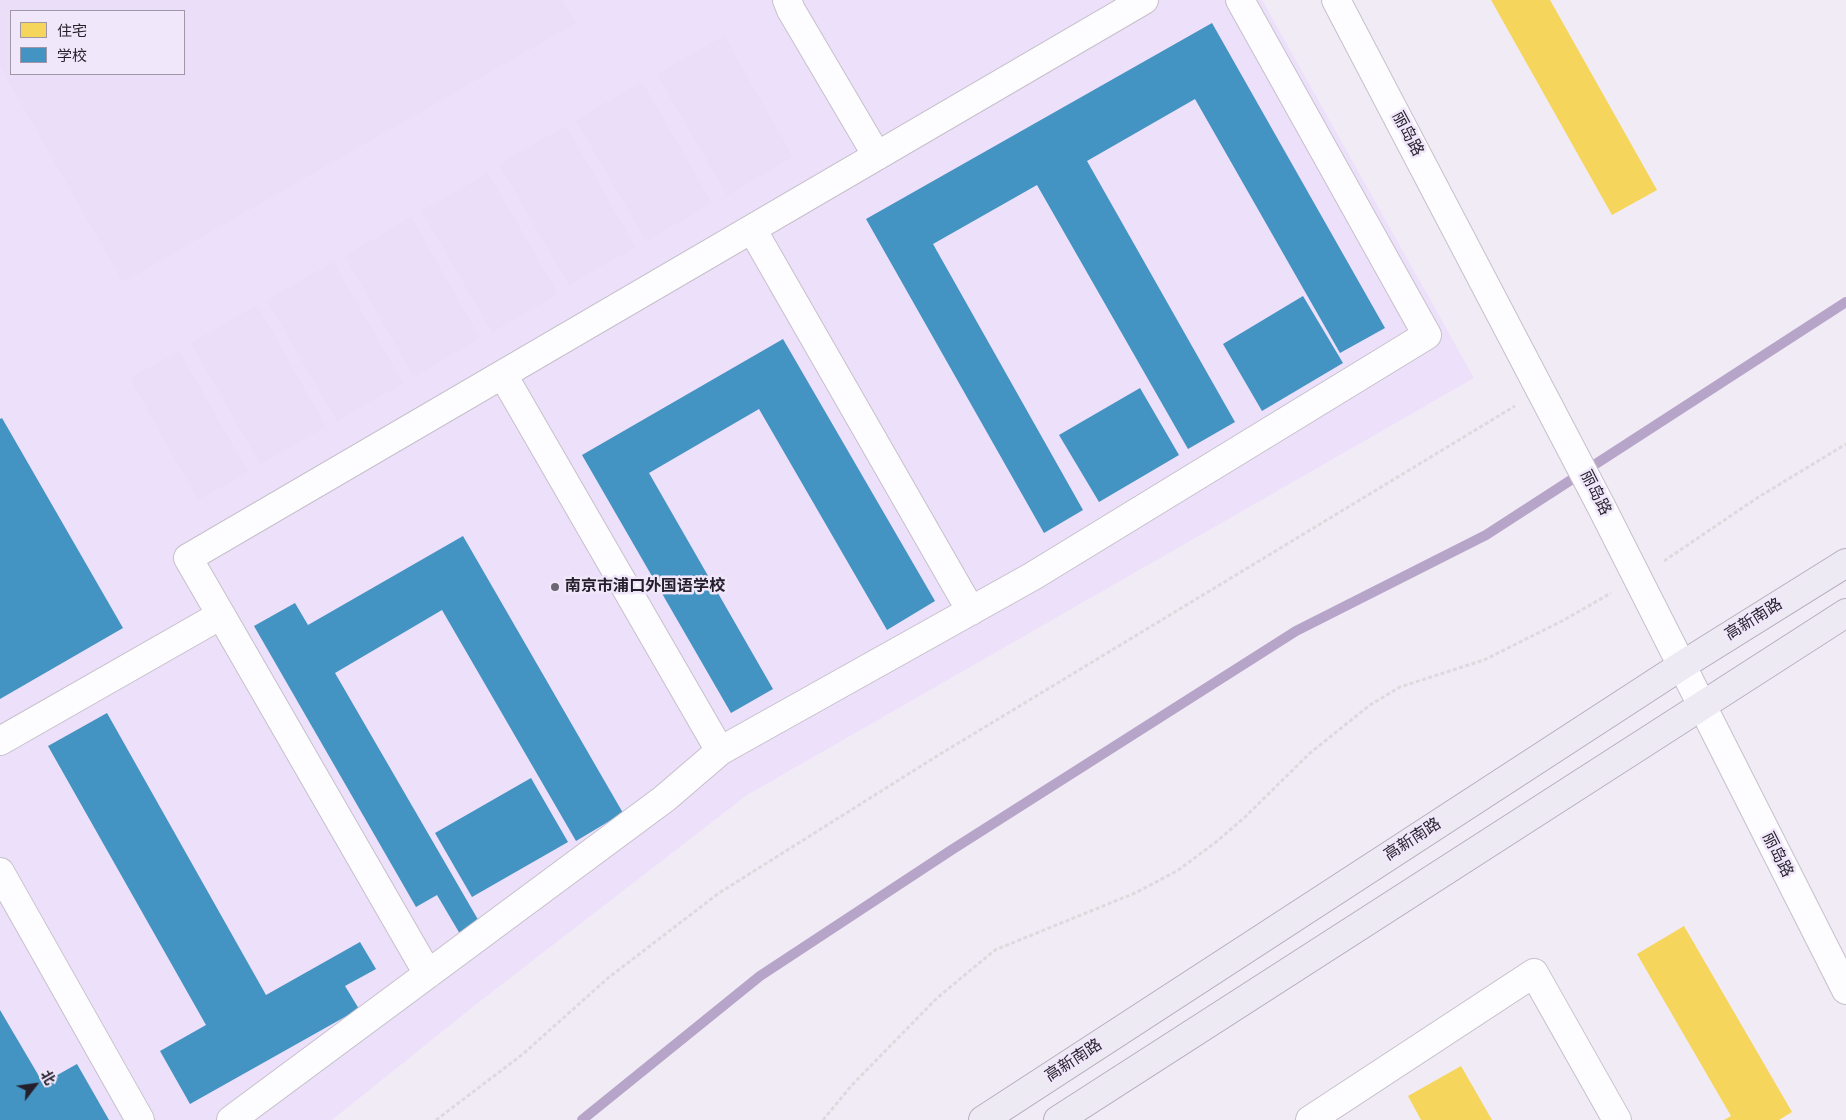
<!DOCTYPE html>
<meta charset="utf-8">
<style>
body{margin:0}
#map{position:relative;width:1846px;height:1120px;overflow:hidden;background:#f1ebf6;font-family:"Roboto Condensed","Noto Sans SC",sans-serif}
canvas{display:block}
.legend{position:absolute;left:10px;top:10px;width:175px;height:65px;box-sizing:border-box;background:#f1e7fb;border:1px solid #9f97a8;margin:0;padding:6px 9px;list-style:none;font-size:15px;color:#251f2b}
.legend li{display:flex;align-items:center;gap:10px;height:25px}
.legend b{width:25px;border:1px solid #9f97a8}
.north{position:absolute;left:10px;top:1060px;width:50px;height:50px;-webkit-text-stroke:4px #f1e7fb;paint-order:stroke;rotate:60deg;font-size:14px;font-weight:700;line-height:20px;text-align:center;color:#251f2b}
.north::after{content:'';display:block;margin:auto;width:18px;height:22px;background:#251f2b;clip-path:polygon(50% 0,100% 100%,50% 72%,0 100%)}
</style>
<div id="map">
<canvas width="1846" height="1120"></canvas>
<ul class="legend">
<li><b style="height:14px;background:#f6d55c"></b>住宅</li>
<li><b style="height:14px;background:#4393c3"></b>学校</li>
</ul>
<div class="north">北</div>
</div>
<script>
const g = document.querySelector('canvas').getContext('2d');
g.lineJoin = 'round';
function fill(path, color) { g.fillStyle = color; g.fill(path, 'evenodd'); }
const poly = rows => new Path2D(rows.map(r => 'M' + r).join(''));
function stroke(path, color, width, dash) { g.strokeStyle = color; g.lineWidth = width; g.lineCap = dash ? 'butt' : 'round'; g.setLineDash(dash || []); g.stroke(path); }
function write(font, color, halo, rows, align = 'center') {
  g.font = font + ' "Roboto Condensed","Noto Sans SC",sans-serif'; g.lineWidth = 5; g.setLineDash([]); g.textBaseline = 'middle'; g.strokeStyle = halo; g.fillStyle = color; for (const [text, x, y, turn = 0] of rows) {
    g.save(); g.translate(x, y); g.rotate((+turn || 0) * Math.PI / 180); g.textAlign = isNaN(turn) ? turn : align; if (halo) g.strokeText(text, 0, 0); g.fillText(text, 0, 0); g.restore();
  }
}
const built = poly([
 [0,0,1262,0,1474,378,747,795,479,1002,332,1120,0,1120],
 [11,11,184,11,184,74,11,74]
]);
const green = poly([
 [0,0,562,0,576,23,123,282,0,66],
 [11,11,184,11,184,74,11,74],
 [724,36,793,157,727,195,657,74],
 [642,82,712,203,646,241,576,120],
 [566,126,635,247,569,285,499,164],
 [488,173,558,294,492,332,422,211],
 [411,217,480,338,414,377,345,256],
 [333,262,403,383,337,421,267,300],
 [257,305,326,427,260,464,191,343],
 [179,351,248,472,198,500,130,378]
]);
const homes = poly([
 [1491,0,1550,0,1657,190,1612,215],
 [1684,926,1792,1112,1779,1120,1724,1120,1731,1116,1637,954],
 [1461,1066,1492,1120,1421,1120,1408,1096]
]);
const schools = poly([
 [1212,23,1385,328,1340,353,1195,99,1087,161,1235,422,1188,449,1037,185,933,244,1083,510,1044,533,866,219],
 [1303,296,1343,363,1262,411,1223,344],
 [783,339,935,601,887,630,759,409,649,473,773,689,731,713,582,455],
 [1140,388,1179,455,1099,502,1059,435],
 [2,418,123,628,0,699,0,419],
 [463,536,623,813,576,841,442,610,335,673,480,923,460,934,437,895,416,907,254,626,295,603,308,625],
 [107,713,266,995,360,942,376,969,345,986,359,1009,190,1104,160,1051,206,1025,48,746],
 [531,778,568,842,472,897,435,833],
 [0,1010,43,1083,77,1064,109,1120,0,1120]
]);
const stream = poly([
 [582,1120,760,976,953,849,1296,631,1486,535,1846,302]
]);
const path = poly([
 [1664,561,1757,498,1846,444],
 [436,1120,523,1054,608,978,719,893,937,756,1515,406],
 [823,1120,852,1085,937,998,995,950,1135,893,1177,871,1216,842,1245,817,1310,753,1370,705,1400,687,1484,660,1564,620,1611,593]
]);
const minor = poly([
 [787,0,791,10,877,156],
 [1336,0,1601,506,1846,990],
 [752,229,971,611],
 [503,375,720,751],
 [221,615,428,974],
 [0,741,221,615,188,558,1144,0],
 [0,872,140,1120],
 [231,1120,664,799,720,751,1033,576,1427,335,1240,0],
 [1310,1120,1534,973,1617,1120]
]);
const major = poly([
 [983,1120,1681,666,1846,563],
 [1058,1120,1846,613]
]);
const markers = [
 [555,587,5,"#6c6672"]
];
const streetNames = [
 ["丽岛路",1407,134,62],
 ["丽岛路",1595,493,63],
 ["高新南路",1754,620,-32],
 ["高新南路",1413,840,-33],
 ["丽岛路",1777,855,63],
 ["高新南路",1074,1061,-33]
];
const poiNames = [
 ["南京市浦口外国语学校",565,587]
];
fill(built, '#ede0fa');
fill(green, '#ebdef8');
fill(homes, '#f6d55c');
fill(schools, '#4393c3');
stroke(stream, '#b7a4c9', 10);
stroke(minor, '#c6c0cb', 30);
stroke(major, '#b6adbd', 30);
stroke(path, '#dddade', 3, [4, 2.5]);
stroke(minor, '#fdfcfe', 28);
stroke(major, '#eeeaf3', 28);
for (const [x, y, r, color] of markers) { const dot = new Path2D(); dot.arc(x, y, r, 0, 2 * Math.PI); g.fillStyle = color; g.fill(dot); stroke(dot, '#f1e7fb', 2); }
write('16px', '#251f2b', '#f1e7fb', streetNames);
write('bold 16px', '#251f2b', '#f1e7fb', poiNames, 'left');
</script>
